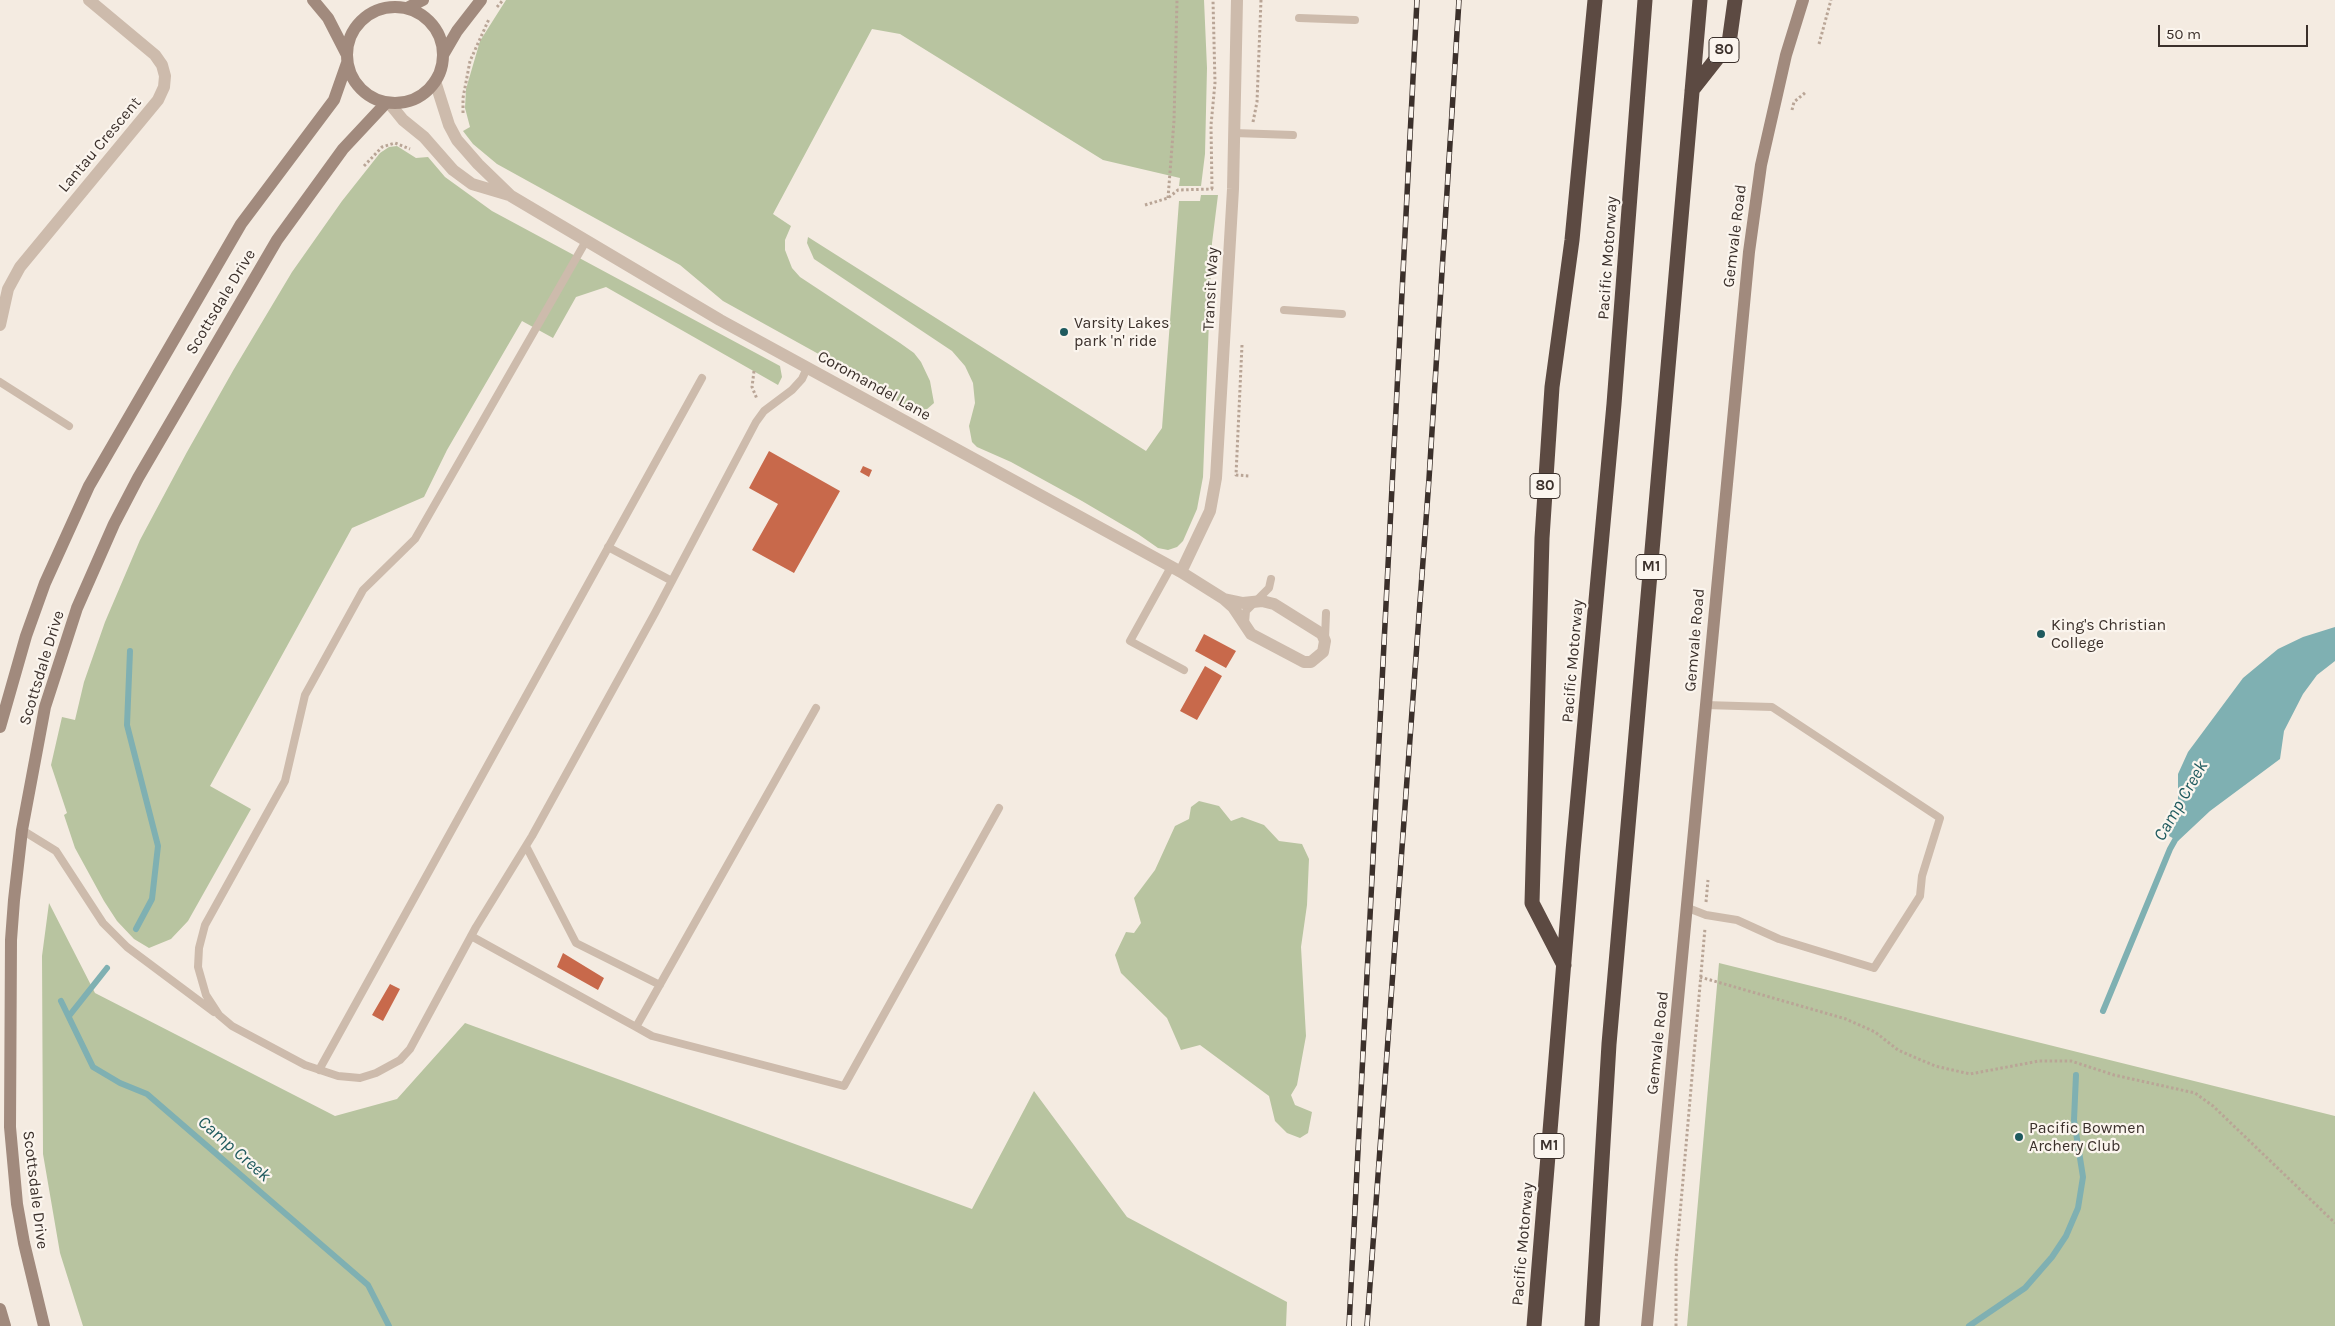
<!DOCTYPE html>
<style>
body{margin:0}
#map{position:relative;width:2335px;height:1326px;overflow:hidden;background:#f4ebe1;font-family:Karla,sans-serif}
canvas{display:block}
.scale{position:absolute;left:2158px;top:25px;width:150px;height:22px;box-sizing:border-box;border:2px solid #3b302b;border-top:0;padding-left:6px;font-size:15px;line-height:18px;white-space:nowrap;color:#3b302b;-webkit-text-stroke:4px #fbf5ee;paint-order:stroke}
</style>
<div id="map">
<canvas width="2335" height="1326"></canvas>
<div class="scale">50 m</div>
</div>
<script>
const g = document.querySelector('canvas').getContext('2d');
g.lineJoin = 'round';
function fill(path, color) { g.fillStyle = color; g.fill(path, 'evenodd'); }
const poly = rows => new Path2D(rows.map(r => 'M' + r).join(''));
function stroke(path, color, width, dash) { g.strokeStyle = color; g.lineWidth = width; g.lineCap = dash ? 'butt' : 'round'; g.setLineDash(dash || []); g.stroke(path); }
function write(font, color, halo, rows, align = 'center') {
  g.font = font + ' Karla,sans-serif'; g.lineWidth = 4.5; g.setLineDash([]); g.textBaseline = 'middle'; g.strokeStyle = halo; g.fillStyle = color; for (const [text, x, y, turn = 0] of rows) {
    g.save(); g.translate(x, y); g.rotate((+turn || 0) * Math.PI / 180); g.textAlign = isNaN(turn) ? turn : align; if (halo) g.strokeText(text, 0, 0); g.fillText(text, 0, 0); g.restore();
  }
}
const green = poly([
 [506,0,1204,0,1207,68,1205,154,1201,186,1179,186,1180,178,1103,160,900,34,872,29,773,214,791,226,785,240,785,250,792,268,800,277,900,343,914,353,921,362,930,381,934,403,926,410,914,411,833,362,723,301,680,265,497,164,473,144,463,131,470,127,465,108,466,89,480,41],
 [397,146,416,158,428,157,445,177,492,211,780,366,782,377,778,385,606,287,576,297,553,338,522,321,447,450,424,497,352,528,210,786,251,809,188,921,171,939,149,948,134,939,117,921,104,901,75,848,64,815,67,813,51,765,62,717,75,720,84,682,105,622,140,540,187,452,234,369,292,272,342,201,380,153,389,147],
 [1201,195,1218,195,1212,243,1203,477,1197,509,1183,541,1177,547,1168,550,1158,548,1138,534,1082,501,1011,462,977,447,972,442,969,426,975,403,973,383,965,366,952,351,814,259,807,243,808,237,1146,451,1162,428,1179,201,1200,201],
 [1199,801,1219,806,1231,821,1242,817,1264,825,1279,841,1302,844,1309,859,1307,905,1301,947,1306,1036,1297,1085,1291,1095,1295,1105,1312,1112,1308,1133,1300,1138,1287,1133,1275,1121,1269,1096,1200,1045,1181,1050,1167,1018,1121,973,1115,955,1126,932,1134,933,1141,923,1134,898,1155,870,1175,826,1189,819,1191,807],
 [49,903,95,993,335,1116,397,1099,465,1023,972,1209,1034,1091,1127,1217,1287,1302,1286,1326,83,1326,60,1253,43,1154,42,956],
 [1719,963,2335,1116,2335,1326,1687,1326]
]);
const water = poly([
 [2335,627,2335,661,2317,675,2303,694,2284,731,2280,759,2210,811,2178,841,2169,836,2178,802,2178,774,2188,752,2243,678,2278,649,2303,637]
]);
const stream = poly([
 [130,651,127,725,158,846,152,899,136,929],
 [61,1001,93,1067,120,1083,147,1094,368,1285,389,1326],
 [2103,1011,2170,849,2179,833],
 [69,1016,107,968],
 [1969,1326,2025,1288,2052,1257,2066,1236,2078,1208,2083,1177,2074,1120,2076,1075]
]);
const building = poly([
 [769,451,840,491,794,573,752,550,778,504,749,488],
 [863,466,872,470,869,477,860,472],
 [1204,634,1236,651,1226,668,1195,651],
 [1205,666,1222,676,1197,720,1180,711],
 [563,953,604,978,598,990,557,967],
 [390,984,400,989,383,1021,372,1015]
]);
const path = poly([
 [497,7,503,0],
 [1819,44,1831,0],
 [1792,110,1794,102,1806,92],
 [463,113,463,98,470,61,489,19],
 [1253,122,1257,102,1261,0],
 [364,166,382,147,395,143,410,149],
 [1212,189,1211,125,1215,83,1213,0],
 [1168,198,1174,121,1177,0],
 [1145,205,1168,198,1178,190,1213,189],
 [1242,345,1236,475,1250,476],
 [754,371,752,387,757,399],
 [1706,902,1708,880],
 [1700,977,1846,1019,1875,1032,1898,1050,1935,1066,1970,1074,2039,1061,2071,1061,2114,1075,2195,1093,2213,1106,2335,1223],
 [1676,1326,1676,1260,1705,928]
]);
const lane = poly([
 [1299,18,1355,20],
 [1234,133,1293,135],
 [586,241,415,539,363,590,305,695,285,781,205,925,199,948,198,967,206,995,219,1015,232,1026,305,1065,338,1076,360,1078,376,1073,400,1060,410,1049,476,927,532,836,655,613,756,422,764,411,792,390,802,379,807,368],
 [1284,310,1342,314],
 [0,382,69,426],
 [608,547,672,581],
 [1171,567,1130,641,1184,670],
 [1245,623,1246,611,1269,588,1271,579],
 [1325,638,1326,613],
 [22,830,56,851,103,923,127,947,214,1012],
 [526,846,576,943,660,985],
 [1688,908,1706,915,1737,920,1779,939,1874,968,1920,896,1922,876,1940,818,1772,707,1705,705],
 [471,936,636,1027,816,708],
 [636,1027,652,1036,844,1086,999,808],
 [319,1070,702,378]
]);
const street = poly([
 [435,81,449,125,457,140,478,164,511,196,720,320,1181,572,1224,599,1233,607,1251,634,1304,662,1311,662,1323,652,1325,641,1322,634,1274,604,1262,601,1243,603,1224,599],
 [390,104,403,120,424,137,453,170,472,184,509,195],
 [0,325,8,289,20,267,158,100,164,87,165,76,162,65,155,55,89,0],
 [1181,572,1210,511,1216,478,1233,189,1237,0]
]);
const secondary = poly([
 [313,0,328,18,347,55],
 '347 55a48 48 0 1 1 96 0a48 48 0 1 1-96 0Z',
 [407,8,423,0],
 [443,55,457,31,481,0],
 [0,727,26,636,45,583,89,486,241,224,334,100,347,63],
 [0,1309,5,1326],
 [44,1326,24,1243,17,1204,10,1127,11,940,14,900,22,830,45,707,77,608,114,524,138,478,277,240,343,149,386,103],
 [1647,1326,1749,252,1761,165,1786,55,1803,0]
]);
const highway = poly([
 [1692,90,1729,43,1735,0],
 [1564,965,1532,903,1542,538,1552,387,1572,240,1595,0],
 [1534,1326,1573,851,1614,404,1645,0],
 [1592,1326,1609,1044,1700,0]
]);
const rail = poly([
 [1349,1326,1417,0],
 [1367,1326,1429,479,1459,0]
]);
const markers = [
 [1064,332,5,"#1f5a5e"],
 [2041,634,5,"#1f5a5e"],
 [2019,1137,5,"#1f5a5e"]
];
const shields = [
 [1724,50,30],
 [1545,486,30],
 [1651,567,30],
 [1549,1146,30]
];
const shieldNames = [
 ["80",1724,50],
 ["80",1545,486],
 ["M1",1651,567],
 ["M1",1549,1146]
];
const streetNames = [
 ["Lantau Crescent",100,145,-50],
 ["Gemvale Road",1735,236,-83],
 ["Pacific Motorway",1608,258,-86],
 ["Transit Way",1211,289,-87],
 ["Scottsdale Drive",221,302,-59],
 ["Coromandel Lane",874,386,29],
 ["Gemvale Road",1695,640,-85],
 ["Pacific Motorway",1573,661,-85],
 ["Scottsdale Drive",42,668,-73],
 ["Gemvale Road",1658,1043,-84],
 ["Scottsdale Drive",35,1190,83],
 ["Pacific Motorway",1523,1244,-85]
];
const poiNames = [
 ["Varsity Lakes",1074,323],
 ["park 'n' ride",1074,341],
 ["King's Christian",2051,625],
 ["College",2051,643],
 ["Pacific Bowmen",2029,1128],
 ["Archery Club",2029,1146]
];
const waterNames = [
 ["Camp Creek",2181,801,-60],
 ["Camp Creek",234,1149,41]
];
fill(green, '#b8c4a0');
fill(water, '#7fb0b2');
stroke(stream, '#7fb0b2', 6);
fill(building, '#c8694b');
stroke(path, '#b9a596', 3, [2.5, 2.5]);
stroke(lane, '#cdbbac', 8);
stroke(street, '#cdbbac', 12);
stroke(secondary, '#a18a7d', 12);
stroke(highway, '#5c4a42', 15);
stroke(rail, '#3b302b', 5.5);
stroke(rail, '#fbf5ee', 4, [11]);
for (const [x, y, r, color] of markers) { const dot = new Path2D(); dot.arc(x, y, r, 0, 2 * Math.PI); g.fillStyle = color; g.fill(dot); stroke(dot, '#fbf5ee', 2); }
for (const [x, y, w] of shields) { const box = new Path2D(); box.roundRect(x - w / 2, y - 12.5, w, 25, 4); g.fillStyle = '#fbf5ee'; g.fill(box); stroke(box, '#3b302b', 1); }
write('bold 15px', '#3b302b', null, shieldNames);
write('16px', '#3b302b', '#fbf5ee', streetNames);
write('16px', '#3b302b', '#fbf5ee', poiNames, 'left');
write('italic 18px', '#1f5a5e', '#fbf5ee', waterNames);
</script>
